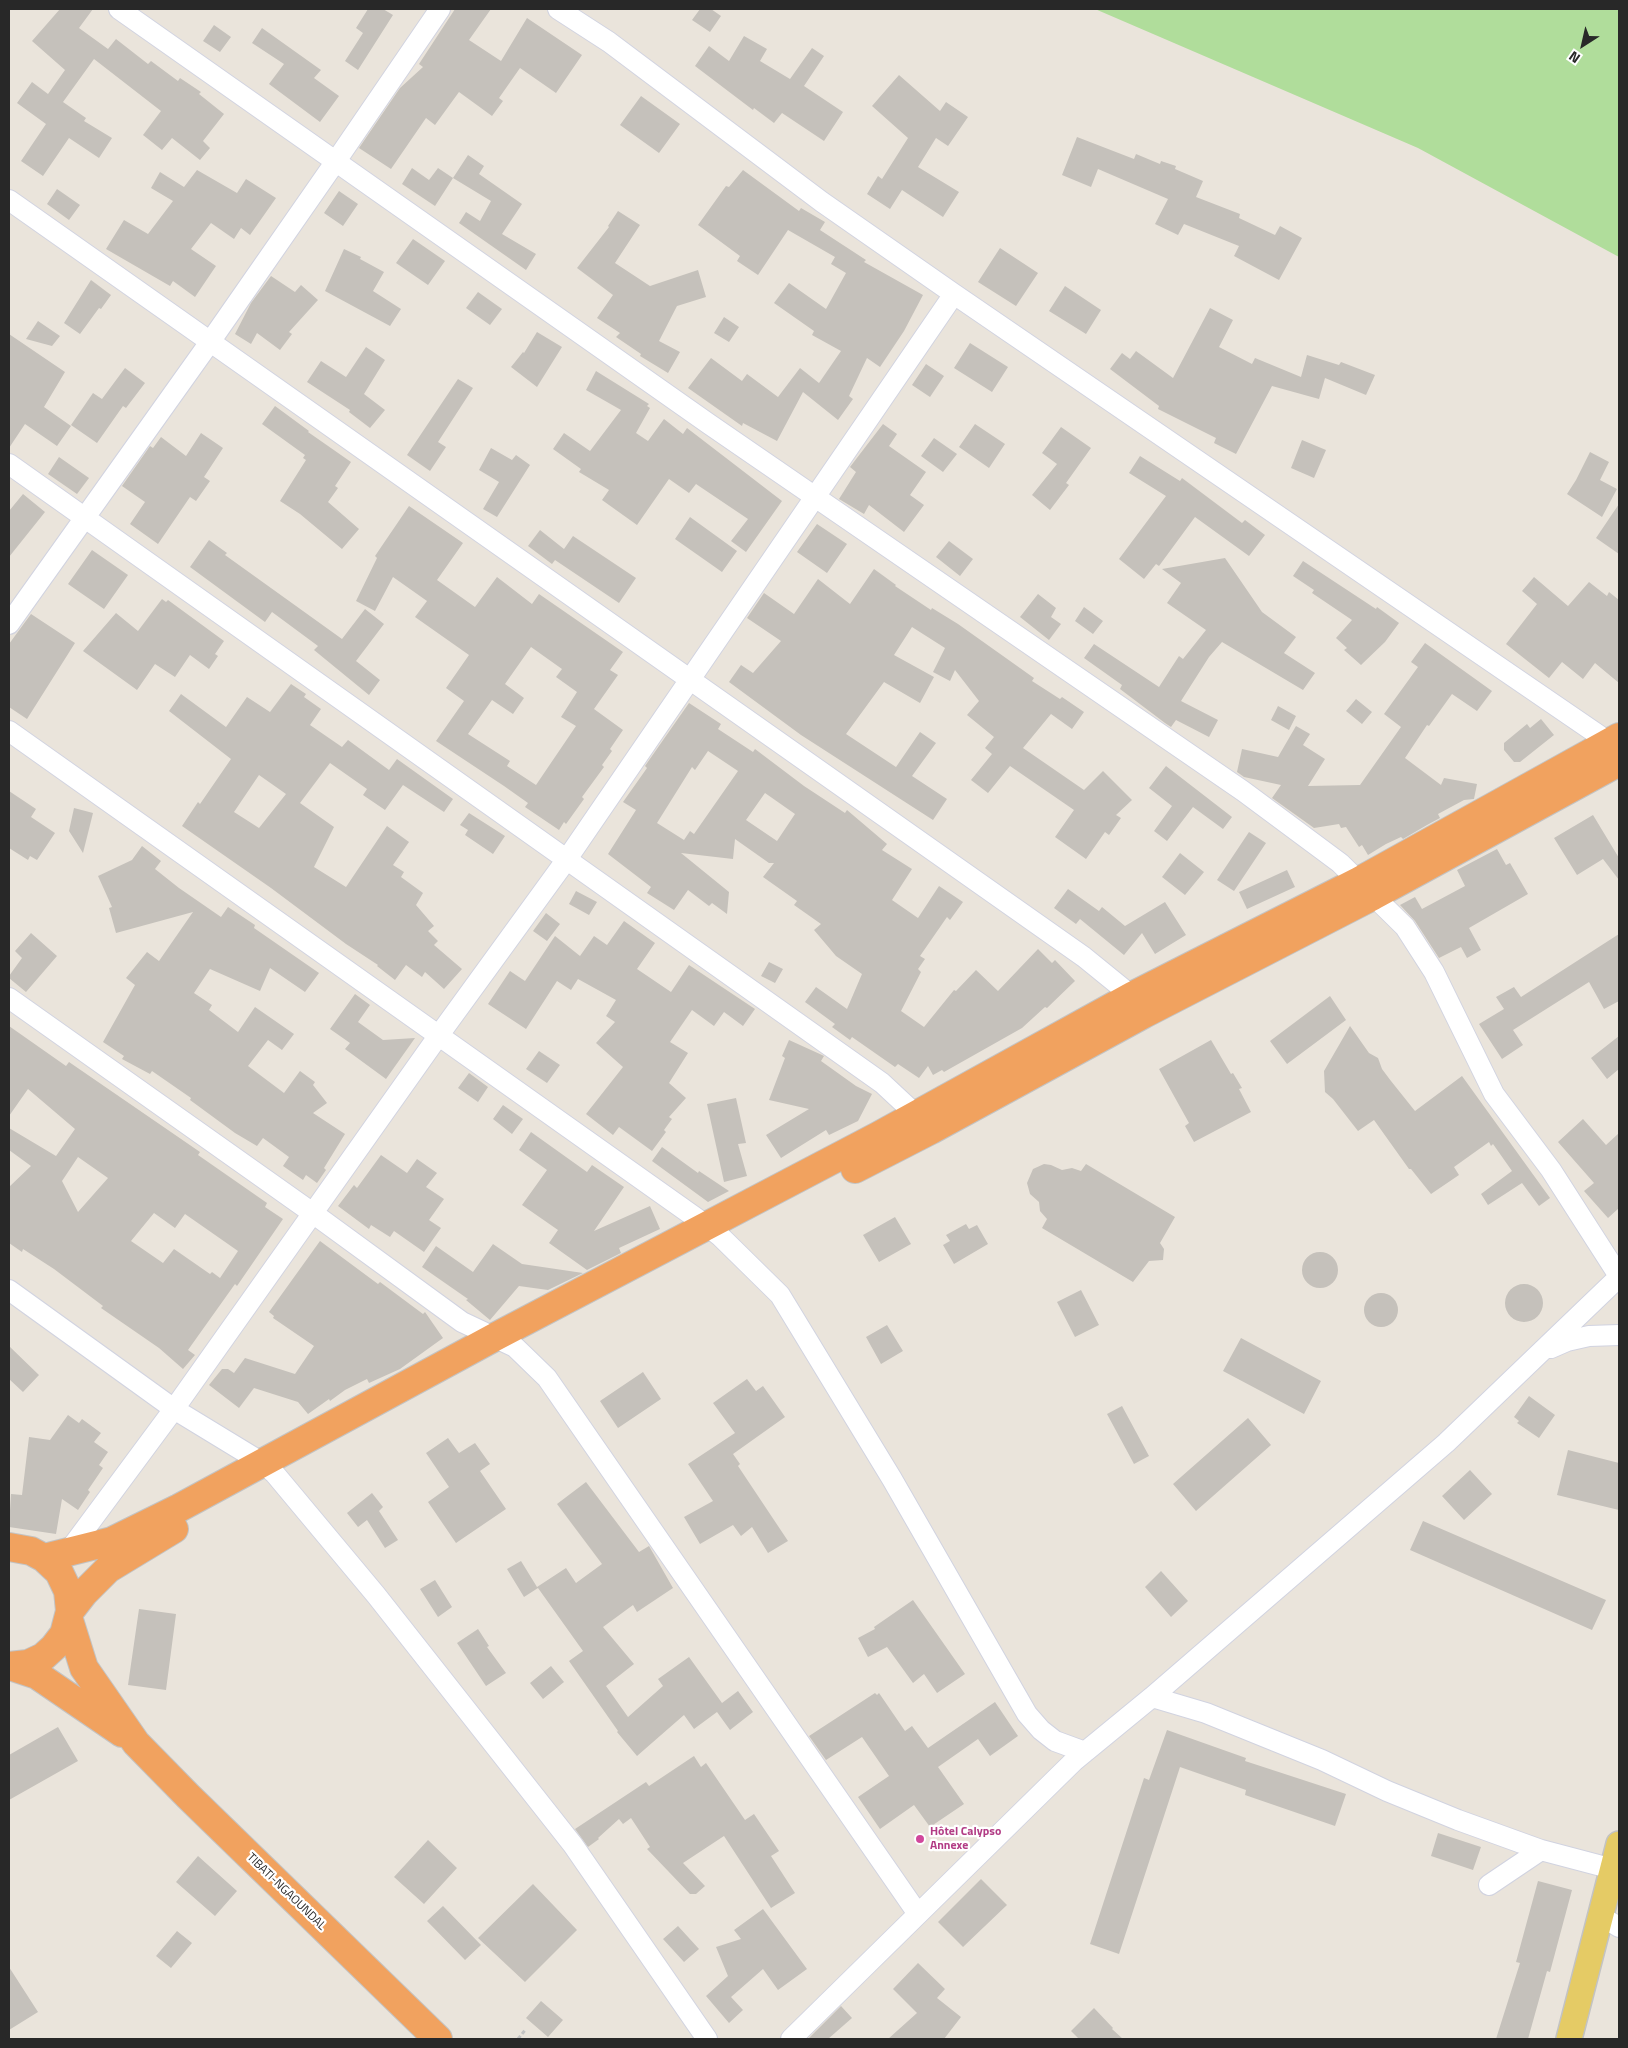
<!DOCTYPE html>
<meta charset="utf-8">
<style>
body{margin:0}
#map{position:relative;width:1628px;height:2048px;overflow:hidden;background:#eae4db;font-family:"Titillium Web",sans-serif}
canvas{display:block}
.frame{position:absolute;inset:0;border:10px solid #282828;pointer-events:none}
.north{position:absolute;left:1558px;top:20px;width:50px;height:50px;-webkit-text-stroke:4px #fff;paint-order:stroke;rotate:215deg;font-size:14px;font-weight:700;line-height:20px;text-align:center;color:#282828}
.north::after{content:'';display:block;margin:auto;width:18px;height:22px;background:#282828;clip-path:polygon(50% 0,100% 100%,50% 72%,0 100%)}
</style>
<div id="map">
<canvas width="1628" height="2048"></canvas>
<div class="frame"></div>
<div class="north">N</div>
</div>
<script>
const g = document.querySelector('canvas').getContext('2d');
g.lineJoin = 'round';
function fill(path, color) { g.fillStyle = color; g.fill(path, 'evenodd'); }
const poly = rows => new Path2D(rows.map(r => 'M' + r).join(''));
function stroke(path, color, width, dash) { g.strokeStyle = color; g.lineWidth = width; g.lineCap = dash ? 'butt' : 'round'; g.setLineDash(dash || []); g.stroke(path); }
function write(font, color, halo, rows, align = 'center') {
  g.font = font + ' "Titillium Web",sans-serif'; g.lineWidth = 4.5; g.setLineDash([]); g.textBaseline = 'middle'; g.strokeStyle = halo; g.fillStyle = color; for (const [text, x, y, turn = 0] of rows) {
    g.save(); g.translate(x, y); g.rotate((+turn || 0) * Math.PI / 180); g.textAlign = isNaN(turn) ? turn : align; if (halo) g.strokeText(text, 0, 0); g.fillText(text, 0, 0); g.restore();
  }
}
const green = poly([
 [1095,9,1619,9,1619,257,1418,148]
]);
const building = poly([
 [60,9,93,9,79,28,108,49,116,39,148,64,151,61,178,81,180,78,201,92,199,94,224,114,203,141,210,148,200,160,172,138,162,150,143,135,161,111,94,59,63,102,86,118,84,121,112,138,99,158,69,138,43,176,21,161,46,124,17,103,32,82,48,94,65,70,32,41],
 [368,9,383,9,393,15,358,70,345,61,363,33,356,28],
 [455,9,491,9,469,40,501,61,527,18,582,55,556,93,520,68,499,98,503,101,492,116,459,92,435,125,426,118,391,169,359,148,400,88,423,67,419,64],
 [700,9,711,9,721,16,710,32,692,20],
 [214,25,231,37,220,52,203,41],
 [262,28,321,70,314,78,339,96,320,122,269,84,284,64,252,43],
 [744,36,767,49,760,61,790,79,812,48,824,56,804,86,843,112,824,141,782,113,774,123,754,108,753,110,695,66,709,46,729,61],
 [899,75,940,111,946,102,968,117,948,146,936,138,918,167,959,192,943,217,902,190,890,209,867,194,878,176,882,179,908,138,872,106],
 [641,96,680,124,659,153,620,125],
 [1077,137,1134,159,1136,154,1160,164,1161,161,1176,166,1175,169,1203,181,1196,197,1240,214,1239,218,1275,235,1280,226,1302,238,1279,280,1234,256,1239,246,1184,224,1178,235,1155,224,1168,199,1098,169,1091,187,1062,175],
 [468,155,484,166,479,174,522,204,502,234,536,254,526,270,459,223,466,212,480,221,491,201,453,178],
 [412,168,429,180,438,168,453,178,435,206,402,184],
 [197,170,237,193,246,179,276,198,250,235,241,228,234,239,211,223,191,249,216,266,195,297,173,281,170,286,106,249,124,220,148,234,173,201,151,188,160,172,184,187],
 [743,170,799,211,801,208,825,222,820,230,866,260,864,262,923,295,904,331,880,367,867,358,849,396,853,399,838,420,803,392,777,441,743,423,742,426,688,388,711,358,742,381,747,374,778,397,800,368,819,383,841,351,812,335,814,331,774,303,789,283,826,309,846,273,831,264,835,257,788,230,758,275,737,261,740,256,698,225,726,186,729,187],
 [57,189,80,205,69,220,47,204],
 [339,191,358,204,343,226,324,213],
 [618,211,640,225,615,263,650,286,698,270,706,297,677,306,659,341,680,352,668,373,640,356,641,354,616,337,620,333,597,318,613,295,577,268,609,227,608,226],
 [413,239,445,261,428,285,396,263],
 [1000,248,1038,273,1016,306,978,282],
 [344,249,361,257,360,259,384,272,373,291,401,309,390,326,325,291],
 [271,276,295,292,301,285,318,300,289,332,292,334,280,350,257,333,251,344,235,334,251,303],
 [91,280,111,295,101,309,99,308,80,334,64,323],
 [1065,286,1101,310,1086,334,1049,311],
 [478,292,502,309,490,325,466,308],
 [1210,308,1233,320,1219,347,1252,364,1255,358,1301,377,1307,355,1339,365,1341,362,1375,375,1366,395,1325,378,1319,399,1272,386,1236,454,1214,443,1216,438,1158,409,1159,406,1110,369,1122,353,1130,359,1136,351,1173,378],
 [724,317,739,327,729,342,714,333],
 [38,321,60,336,52,346,26,339],
 [537,332,562,347,537,387,511,367,523,352,524,353],
 [9,334,65,372,44,407,71,426,57,446,25,424,9,448],
 [970,343,1008,367,992,392,954,368],
 [366,347,385,360,364,394,385,410,370,428,349,412,350,410,307,382,321,361,346,377],
 [926,364,944,376,930,397,912,385],
 [125,368,145,383,126,408,123,406,97,443,71,425,93,393,102,399],
 [596,371,649,404,647,406,650,408,636,433,648,441,664,419,683,434,687,428,782,501,746,552,731,541,748,519,696,484,689,493,669,479,637,525,602,500,609,490,579,472,581,469,553,449,564,433,590,451,621,410,586,390],
 [458,379,473,388,438,442,446,447,430,471,407,455],
 [275,406,309,431,308,432,351,462,335,486,338,488,328,502,359,529,342,549,300,514,280,501,306,460,303,458,305,455,262,424],
 [883,424,897,434,889,446,926,472,910,495,924,505,904,532,869,505,864,514,839,499,856,472,850,467],
 [975,424,1005,444,989,468,959,447],
 [1061,427,1091,448,1066,483,1069,485,1050,510,1032,495,1057,464,1042,453],
 [201,433,223,448,204,477,210,481,196,501,190,497,158,544,130,524,145,502,122,486,150,446,153,448,161,437,186,456],
 [934,438,957,454,943,472,921,456],
 [1302,440,1326,450,1314,478,1291,468],
 [491,448,512,460,516,455,530,465,497,517,483,509,499,482,479,470],
 [1590,452,1609,462,1600,480,1617,489,1602,517,1567,494,1576,480],
 [1140,456,1180,481,1182,478,1242,523,1245,520,1265,535,1249,556,1195,517,1159,566,1156,564,1144,579,1119,559,1166,496,1129,473],
 [59,457,89,478,77,494,48,474],
 [23,494,45,512,9,557,9,511],
 [1619,504,1619,554,1596,538],
 [409,506,463,543,437,580,475,607,497,577,532,604,539,594,623,652,610,670,618,675,594,709,623,730,610,749,612,751,602,765,604,767,582,797,584,799,566,824,564,822,559,830,525,807,528,803,504,786,436,741,464,701,446,688,469,655,415,617,427,601,393,577,375,611,356,601,377,558,375,556],
 [531,647,562,669,556,677,577,692,561,717,576,726,536,785,507,766,510,761,468,734,492,700,513,714,524,698,505,684],
 [690,517,737,551,722,572,675,539],
 [817,524,847,544,827,573,797,552],
 [540,530,564,549,573,536,636,578,619,603,555,560,552,564,528,546],
 [209,540,227,553,225,555,342,639,365,609,384,624,356,661,380,680,369,695,314,650,318,646,272,612,265,622,190,567],
 [949,541,973,559,960,576,936,557],
 [92,550,128,575,104,609,68,584],
 [1225,558,1262,612,1296,637,1284,653,1315,673,1303,690,1222,642,1209,657,1181,701,1218,720,1209,737,1176,720,1171,727,1165,723,1120,689,1122,685,1084,658,1094,644,1159,687,1179,656,1183,659,1206,630,1167,603,1181,583,1162,569],
 [1303,561,1376,609,1377,607,1399,623,1385,642,1361,665,1344,650,1347,648,1336,638,1352,620,1312,593,1314,590,1293,576],
 [874,569,896,585,895,586,931,610,932,608,958,624,1034,678,1032,681,1060,699,1062,697,1084,712,1072,729,1051,714,1023,748,1084,790,1103,771,1132,800,1116,815,1121,818,1109,835,1105,832,1086,859,1055,837,1074,810,1010,766,988,793,971,780,992,754,985,748,994,737,967,715,979,701,955,670,950,681,933,672,945,648,912,627,894,655,934,677,920,703,884,682,846,734,896,767,920,732,936,743,912,776,947,799,933,820,801,735,729,682,741,665,753,673,781,641,747,618,764,593,794,614,818,579,850,604],
 [1534,577,1568,606,1589,582,1607,596,1609,592,1619,600,1619,683,1595,663,1583,679,1562,662,1549,678,1506,644,1537,604,1522,591],
 [1038,594,1056,608,1051,617,1061,624,1049,640,1020,617],
 [162,599,166,602,168,600,224,641,215,654,218,656,209,669,190,655,175,677,155,664,137,690,83,651,116,613,138,631],
 [1084,607,1103,621,1093,634,1075,621],
 [31,614,75,643,27,719,9,707,9,644],
 [1425,643,1492,691,1477,711,1452,694,1429,726,1427,725,1405,758,1441,785,1444,778,1477,784,1474,799,1464,800,1438,814,1440,818,1427,825,1403,839,1401,837,1386,844,1368,855,1362,845,1359,847,1346,827,1341,828,1339,824,1314,828,1272,798,1281,785,1244,777,1237,772,1242,749,1278,757,1296,726,1310,734,1303,745,1325,759,1308,786,1360,785,1401,727,1384,714,1418,667,1411,662],
 [291,684,306,694,304,697,321,709,310,725,342,747,348,740,389,770,397,759,453,799,444,812,403,785,385,810,363,795,367,789,330,763,300,803,334,827,314,867,346,887,387,826,409,842,393,865,404,872,401,877,423,893,416,905,434,926,428,931,438,941,434,945,462,969,444,989,425,972,422,977,406,965,395,980,377,966,378,965,346,944,271,888,182,826,198,802,200,804,231,759,169,711,181,694,226,727,247,697,270,712],
 [259,775,286,794,259,828,234,812],
 [1356,699,1372,712,1362,724,1346,711],
 [689,703,721,724,718,729,753,752,755,749,804,786,845,813,847,810,887,844,882,850,912,869,892,900,918,918,939,886,963,902,950,920,947,917,920,956,925,959,918,969,921,972,901,1011,924,1027,954,990,956,991,976,970,998,991,1038,949,1052,963,1055,960,1075,981,1047,1008,1045,1007,1022,1028,944,1072,942,1070,933,1075,928,1066,919,1078,898,1064,895,1067,852,1037,850,1040,832,1027,835,1024,805,1002,816,987,847,1009,862,974,836,956,814,930,821,924,794,905,797,901,763,877,774,863,769,863,735,839,733,859,681,853,729,892,727,914,712,903,709,906,688,890,674,910,647,893,651,887,608,854,636,810,623,802,647,768,645,766],
 [708,751,738,771,694,834,690,831,684,840,657,823,692,767,695,770],
 [765,793,795,814,777,841,746,820],
 [1278,706,1296,716,1289,730,1271,720],
 [1541,719,1554,735,1520,762,1514,762,1504,750,1504,743,1527,724,1530,728],
 [1166,766,1232,817,1223,829,1193,807,1167,841,1154,831,1172,806,1149,788],
 [9,791,36,809,31,817,55,833,37,860,30,856,28,860,9,848],
 [74,808,93,813,83,853,69,831],
 [469,813,505,836,493,854,465,835,468,830,460,825],
 [1593,815,1619,858,1619,880,1603,859,1577,875,1554,838],
 [1249,832,1266,843,1234,891,1217,880],
 [142,846,161,861,155,869,179,888,221,917,228,907,255,925,254,928,319,973,305,992,270,968,260,991,210,969,194,993,212,1005,209,1010,238,1032,255,1007,294,1034,282,1050,268,1040,248,1066,284,1093,300,1071,315,1082,313,1085,327,1103,313,1113,345,1134,324,1168,326,1170,317,1183,306,1175,303,1180,283,1166,289,1157,263,1138,257,1146,235,1133,190,1100,191,1098,152,1071,150,1074,122,1059,124,1056,103,1042,135,985,126,978,147,952,159,961,193,912,116,933,109,908,112,907,98,876,132,860],
 [1497,849,1506,865,1510,863,1528,894,1469,928,1481,950,1467,958,1461,947,1439,958,1415,921,1400,905,1415,897,1422,909,1465,886,1457,870],
 [1180,853,1204,872,1185,895,1162,877],
 [1287,870,1295,887,1247,909,1239,892],
 [1068,889,1099,911,1102,907,1125,926,1165,902,1186,935,1155,954,1142,933,1124,955,1080,919,1076,924,1054,908],
 [576,891,597,902,589,915,569,904],
 [546,913,560,924,547,941,533,931],
 [624,921,655,943,637,969,671,992,689,965,755,1009,743,1026,724,1012,714,1026,692,1010,670,1042,688,1053,669,1083,686,1098,669,1117,672,1119,664,1130,666,1132,652,1151,619,1127,613,1135,586,1114,623,1067,596,1043,615,1022,606,1016,616,1000,578,979,571,990,557,981,526,1029,488,1004,510,971,525,981,555,936,580,956,594,936,607,945],
 [31,933,57,956,26,992,9,978,9,976,22,958,15,951],
 [1619,934,1619,1001,1604,1009,1589,982,1513,1030,1523,1045,1502,1059,1479,1024,1504,1009,1496,997,1514,987,1521,997],
 [769,962,783,969,775,983,761,976],
 [355,994,370,1005,358,1022,383,1040,415,1038,386,1079,345,1049,350,1043,330,1029],
 [1330,996,1346,1020,1287,1064,1270,1041],
 [9,1026,66,1066,69,1062,200,1152,198,1155,267,1203,265,1207,283,1219,237,1286,235,1284,188,1350,195,1355,183,1369,159,1348,101,1308,103,1306,54,1269,23,1249,22,1252,9,1243,9,1187,31,1166,9,1150,9,1128,56,1156,75,1129,28,1089,9,1116],
 [78,1157,108,1178,78,1212,62,1181],
 [154,1213,175,1228,185,1214,238,1251,220,1278,212,1272,210,1274,174,1249,163,1263,131,1241],
 [1350,1026,1369,1053,1378,1058,1382,1069,1391,1081,1415,1111,1462,1076,1550,1198,1539,1206,1522,1183,1488,1205,1481,1194,1512,1171,1493,1144,1491,1146,1489,1142,1454,1167,1459,1175,1431,1194,1411,1169,1409,1169,1374,1120,1358,1131,1333,1099,1325,1092,1324,1071],
 [1619,1036,1619,1069,1607,1079,1591,1058],
 [789,1040,822,1055,824,1056,821,1061,856,1086,872,1094,858,1121,829,1135,826,1130,781,1158,766,1135,809,1109,769,1100,785,1058,782,1056],
 [1211,1040,1231,1074,1233,1073,1242,1088,1239,1089,1251,1112,1194,1142,1185,1126,1189,1123,1159,1069],
 [539,1051,560,1065,547,1083,526,1069],
 [469,1073,488,1087,478,1102,458,1088],
 [736,1098,746,1143,738,1144,747,1176,724,1182,707,1104],
 [503,1105,523,1119,512,1134,493,1119],
 [1583,1119,1606,1145,1619,1133,1619,1208,1608,1218,1584,1191,1594,1183,1558,1142],
 [531,1132,587,1172,592,1165,624,1187,594,1231,650,1206,660,1229,619,1248,621,1253,587,1270,549,1243,558,1230,522,1205,547,1170,519,1150],
 [662,1147,698,1173,699,1171,729,1191,708,1202,652,1161],
 [381,1155,407,1173,417,1159,437,1173,426,1187,444,1199,429,1220,441,1228,424,1252,394,1231,390,1237,371,1225,369,1229,338,1206,354,1185,357,1188],
 [1044,1164,1051,1165,1062,1170,1072,1168,1081,1171,1086,1164,1175,1217,1160,1243,1164,1249,1163,1260,1149,1261,1133,1282,1042,1228,1047,1219,1040,1211,1039,1202,1030,1194,1027,1183,1033,1169],
 [895,1217,911,1244,879,1262,863,1235],
 [966,1224,969,1229,977,1225,988,1244,954,1264,943,1245,950,1241,946,1235],
 [320,1241,378,1284,380,1282,423,1314,425,1312,443,1338,400,1369,369,1383,367,1379,345,1390,330,1401,329,1399,308,1414,298,1402,254,1388,239,1408,209,1385,222,1369,228,1369,234,1373,245,1358,295,1374,314,1346,273,1318,274,1316,269,1312],
 [493,1244,522,1264,583,1273,548,1290,519,1286,490,1320,466,1300,468,1299,422,1267,436,1246,473,1272],
 '1302 1270a18 18 0 1 1 36 0a18 18 0 1 1-36 0Z',
 '1505 1303a19 19 0 1 1 38 0a19 19 0 1 1-38 0Z',
 [1081,1290,1099,1325,1075,1337,1057,1302],
 '1364 1310a17 17 0 1 1 34 0a17 17 0 1 1-34 0Z',
 [887,1325,903,1351,881,1364,866,1337],
 [1241,1338,1321,1381,1304,1414,1223,1371],
 [9,1346,39,1375,23,1392,9,1379],
 [643,1372,661,1399,618,1428,600,1401],
 [747,1379,756,1391,763,1386,785,1417,733,1454,740,1464,738,1466,788,1541,768,1553,752,1527,741,1536,733,1525,700,1544,684,1517,713,1501,688,1464,735,1433,713,1403],
 [1529,1396,1555,1415,1539,1438,1517,1423,1519,1421,1514,1417],
 [1122,1406,1149,1456,1134,1464,1107,1414],
 [68,1415,79,1423,82,1419,101,1433,94,1442,108,1452,99,1465,103,1468,88,1490,90,1492,78,1510,62,1499,56,1534,9,1527,11,1494,22,1495,29,1437,50,1440],
 [1248,1418,1271,1445,1196,1511,1173,1484],
 [448,1438,459,1453,475,1443,490,1464,480,1471,506,1509,456,1543,428,1502,449,1487,426,1453],
 [1568,1450,1619,1463,1619,1510,1557,1495],
 [1470,1470,1492,1494,1464,1520,1442,1496],
 [586,1482,639,1552,649,1546,673,1588,637,1612,633,1605,603,1627,634,1664,606,1686,628,1717,663,1686,658,1679,689,1657,722,1703,738,1691,753,1712,730,1730,717,1712,694,1729,684,1715,637,1756,617,1732,618,1731,569,1661,583,1651,538,1588,524,1597,507,1569,521,1561,537,1587,566,1568,576,1583,602,1564,557,1504],
 [372,1493,383,1507,379,1511,398,1540,385,1548,367,1520,358,1527,347,1513],
 [1423,1521,1606,1600,1592,1630,1410,1550],
 [1161,1571,1188,1601,1171,1617,1145,1587],
 [435,1580,452,1607,438,1617,420,1589],
 [913,1600,965,1674,937,1693,924,1674,913,1683,887,1647,868,1657,858,1638,875,1629,874,1627],
 [139,1609,176,1614,166,1690,128,1685],
 [478,1629,489,1646,487,1647,506,1673,486,1686,457,1643],
 [551,1666,564,1682,543,1699,530,1683],
 [875,1693,877,1695,879,1693,905,1731,912,1726,928,1748,995,1702,1018,1736,990,1756,978,1739,938,1767,964,1804,930,1827,914,1805,880,1829,858,1797,889,1776,862,1737,826,1760,809,1736],
 [58,1727,78,1761,9,1800,9,1755],
 [1167,1730,1246,1758,1245,1761,1346,1794,1335,1826,1245,1795,1246,1790,1180,1767,1119,1954,1090,1944,1144,1778,1149,1780],
 [694,1756,701,1767,706,1763,745,1820,754,1814,779,1851,771,1856,795,1893,771,1908,724,1836,683,1863,705,1886,696,1894,690,1894,647,1849,650,1847,631,1818,623,1824,619,1819,598,1838,599,1839,588,1847,575,1829,646,1782,649,1786],
 [1438,1833,1481,1847,1473,1870,1431,1856],
 [428,1840,457,1868,424,1904,394,1877],
 [198,1856,237,1891,215,1916,176,1882],
 [981,1879,1007,1905,963,1947,938,1922],
 [1538,1881,1572,1890,1550,1972,1547,1971,1528,2039,1496,2039,1520,1963,1516,1962],
 [533,1884,577,1930,525,1982,478,1938],
 [443,1906,481,1945,465,1960,427,1921],
 [763,1909,807,1969,778,1990,763,1969,731,1997,743,2010,729,2023,706,1996,728,1976,716,1947,741,1939,734,1930],
 [678,1926,699,1949,684,1962,663,1939],
 [177,1931,192,1943,171,1968,156,1956],
 [918,1963,945,1989,937,1998,961,2017,944,2039,888,2039,917,2013,893,1989],
 [9,1967,38,2012,9,2030],
 [541,2001,563,2020,548,2037,526,2018],
 [841,2006,852,2018,828,2039,808,2039],
 [1094,2008,1113,2028,1112,2029,1123,2039,1079,2039,1071,2031]
]);
const path = poly([
 [518,2039,526,2029]
]);
const minor = poly([
 [119,9,709,424,1243,791,1340,863,1405,927,1434,972,1494,1094,1551,1170,1619,1276],
 [558,9,609,42,822,202,954,294,1619,749],
 [9,200,1084,957,1132,996,1139,1006],
 [9,464,882,1083,926,1124],
 [9,624,210,342,336,161,440,9],
 [9,731,706,1225,721,1237,780,1295,892,1479,1027,1714,1041,1730,1055,1741,1085,1752],
 [9,998,314,1214,462,1322,515,1347,547,1378,918,1914],
 [9,1290,174,1409,261,1462,275,1474,376,1595,573,1845,707,2039],
 [1551,1348,1567,1341,1589,1336,1619,1335],
 [68,1552,174,1409,439,1035,567,859,954,294],
 [1152,1697,1206,1713,1322,1760,1387,1791,1458,1820,1541,1850,1613,1869],
 [1489,1885,1541,1850],
 [1602,1917,1619,1927],
 [791,2039,1074,1761,1152,1697,1446,1443,1619,1277]
]);
const major = poly([
 [1569,2039,1619,1844]
]);
const highway = poly([
 [855,1169,931,1130,1144,1014,1373,896,1619,762],
 [9,1547,31,1551,44,1558,59,1572,68,1591,70,1611,64,1634,54,1647,43,1657,28,1664,9,1666],
 [44,1558,112,1541,179,1508,493,1338,878,1136,1132,996,1359,881,1619,737],
 [70,1611,84,1593,108,1569,174,1529],
 [69,1620,84,1668,136,1743,188,1796,438,2039],
 [13,1667,37,1675,122,1733]
]);
const markers = [
 [920,1839,5,"#d1479c"]
];
const hotelNames = [
 ["Hôtel Calypso",930,1832],
 ["Annexe",930,1846]
];
const streetNames = [
 ["TIBATI-NGAOUNDAL",286,1892,44]
];
fill(green, '#b0dd9b');
fill(building, '#c5c1bb');
stroke(minor, '#d1d3e0', 22);
stroke(major, '#c3c3c3', 28);
stroke(highway, '#c3c3c3', 30);
stroke(path, '#c3c3c3', 3, [4, 2.5]);
stroke(minor, '#fff', 20);
stroke(major, '#e5cb65', 25);
stroke(highway, '#f1a25f', 28);
for (const [x, y, r, color] of markers) { const dot = new Path2D(); dot.arc(x, y, r, 0, 2 * Math.PI); g.fillStyle = color; g.fill(dot); stroke(dot, '#fff', 2); }
write('bold 12px', '#b23c85', '#fff', hotelNames, 'left');
write('12px', '#282828', '#fff', streetNames);
</script>
